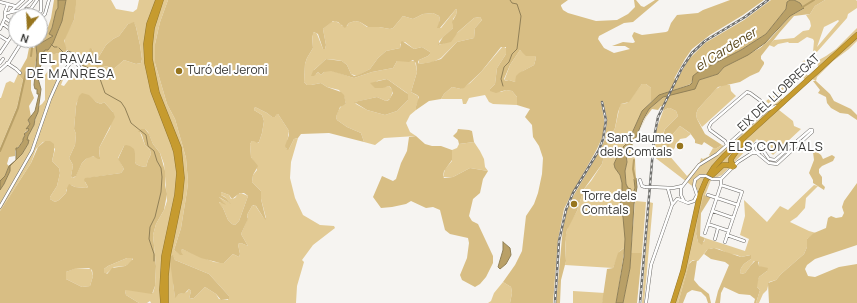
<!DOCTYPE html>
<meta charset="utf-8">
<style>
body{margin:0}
#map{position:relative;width:857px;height:303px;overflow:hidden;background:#f6f4f1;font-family:Manrope,sans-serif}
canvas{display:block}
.north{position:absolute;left:8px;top:8px;width:40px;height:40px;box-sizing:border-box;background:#fff;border:1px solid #aeaead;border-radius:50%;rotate:198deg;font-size:11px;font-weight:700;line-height:16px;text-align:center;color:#353533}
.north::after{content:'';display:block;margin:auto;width:14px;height:18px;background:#97751e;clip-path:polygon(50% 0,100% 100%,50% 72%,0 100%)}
</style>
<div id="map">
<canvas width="857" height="303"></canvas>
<div class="north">N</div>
</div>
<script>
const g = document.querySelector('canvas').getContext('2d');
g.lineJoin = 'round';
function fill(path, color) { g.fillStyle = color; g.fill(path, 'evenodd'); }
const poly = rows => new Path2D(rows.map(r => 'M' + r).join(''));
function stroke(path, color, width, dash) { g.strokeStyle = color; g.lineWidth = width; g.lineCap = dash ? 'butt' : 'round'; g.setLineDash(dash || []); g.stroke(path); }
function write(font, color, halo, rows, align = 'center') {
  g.font = font + ' Manrope,sans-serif'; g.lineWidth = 4; g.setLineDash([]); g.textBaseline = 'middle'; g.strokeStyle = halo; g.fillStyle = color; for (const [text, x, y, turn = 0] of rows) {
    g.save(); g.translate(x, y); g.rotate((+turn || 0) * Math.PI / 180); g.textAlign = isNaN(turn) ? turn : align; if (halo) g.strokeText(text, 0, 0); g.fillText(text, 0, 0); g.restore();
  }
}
const green = poly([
 [76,0,111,0,116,9,133,12,137,9,139,0,168,0,160,22,155,44,155,63,167,104,175,119,186,158,188,182,187,191,181,228,174,250,181,255,181,251,182,249,214,262,224,263,233,254,239,257,240,254,238,244,241,243,248,246,241,234,248,218,247,215,252,206,255,205,263,217,266,218,261,199,261,191,252,182,253,175,257,170,254,162,251,157,250,144,252,141,254,140,258,143,259,142,262,133,264,121,262,115,254,110,255,107,267,113,272,117,275,117,277,113,278,114,289,131,286,149,289,149,294,139,298,138,291,162,290,178,295,198,303,215,320,225,334,226,335,228,313,245,302,260,304,262,297,286,296,303,151,303,150,301,147,303,139,303,126,295,125,291,126,289,153,293,155,286,156,266,153,235,156,224,164,210,167,201,164,164,160,153,153,144,148,132,145,129,143,129,140,132,145,145,150,150,151,154,148,160,146,167,140,166,136,164,135,162,135,153,124,146,118,158,124,169,121,173,88,178,85,182,88,187,86,188,75,187,71,185,66,190,66,193,59,200,55,202,50,199,50,197,57,186,60,173,59,168,52,161,55,149,48,141,43,142,36,149,31,163,0,211,0,190,4,184,10,171,10,166,22,154,28,144,26,140,34,125,39,106,42,104,45,100,45,75,53,64,47,56,58,53,63,55,60,61,57,74,64,77,61,85,64,86,70,78,73,77,78,71,83,75,88,70,81,65,79,55,67,50,64,44,65,37,74,20],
 [134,23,136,27,140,45,142,59,141,63,136,64,124,60,115,68,111,68,106,66,97,69,91,61,89,51,92,49,95,56,98,58,106,45,113,39,119,36,128,24],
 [87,95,96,102,101,104,104,102,113,112,110,128,99,148,100,157,91,156,86,159,82,163,75,177,72,178,71,176,73,165,69,158,75,145,76,134,74,129,76,106,77,102],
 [173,256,175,260,209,274,229,296,228,300,219,299,216,294,205,287,194,298,190,299,189,299,191,291,189,289,187,292,179,294,175,297,173,283],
 [825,0,856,0,857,1,857,8,848,14,847,18,801,70,807,75,809,75,818,67,817,61,826,56,836,49,857,28,857,41,849,49,833,61,817,77,816,81,812,79,808,83,799,73,778,95,786,103,779,110,793,121,794,126,801,129,773,155,757,139,722,175,711,180,701,206,696,234,698,242,704,242,705,238,745,251,749,239,740,235,745,216,744,200,767,222,780,206,788,210,814,185,818,186,806,198,805,208,797,217,791,221,790,222,809,231,816,233,807,239,807,247,804,254,781,274,776,280,769,282,767,290,763,294,759,303,756,303,760,290,757,287,757,282,759,277,767,271,759,266,759,262,754,261,745,273,741,274,740,272,741,268,744,264,751,259,750,255,741,257,737,255,729,254,719,249,712,248,707,250,698,261,693,260,690,262,678,303,671,303,680,274,700,192,653,156,655,133,663,111,668,108,670,108,676,111,678,116,665,129,662,136,661,153,665,156,672,135,680,126,691,134,686,138,680,139,674,149,668,154,687,176,700,162,701,158,703,159,710,156,709,155,713,148,715,149,722,145,727,148,772,107,766,101,779,91,803,61,806,60,813,52,814,41,813,39,807,37,798,43,789,43,788,42,778,44,774,47,769,45,774,40,794,38,803,31,809,30,811,26,810,21,806,15,810,14,815,6],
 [838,20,839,21,817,47,824,27],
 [456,9,457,10,456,15,453,19,453,28,439,41,439,45,447,42,474,18,480,17,482,20,475,28,474,38,457,42,441,58,433,62,419,64,419,60,428,56,430,54,430,52,422,47,414,49,405,42,400,44,400,48,386,51,378,58,370,69,357,76,351,74,347,65,342,61,337,60,326,59,314,70,316,74,318,72,321,75,325,71,333,71,354,78,372,72,393,68,397,61,415,61,417,72,411,92,418,96,419,100,416,106,416,110,410,115,406,123,410,132,416,136,384,138,375,145,364,142,361,133,347,127,337,120,336,117,338,111,342,105,346,104,344,97,339,90,327,87,321,83,311,85,307,85,304,82,305,64,307,58,313,48,312,34,315,32,317,34,323,49,325,49,326,45,323,29,331,22,335,21,341,24,342,26,347,26,349,23,355,21,360,22,367,27,379,27,390,29,393,28,403,16,413,19,423,14,433,13,439,16,440,19,438,28,441,28],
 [387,79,407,93,408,95,408,100,397,111,385,115,367,110,356,104,355,102,377,97,386,101,390,99,393,91,389,86,380,88,374,86,377,81],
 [503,46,507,49,506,54,497,68,495,84,490,89,501,92,506,90,512,91,517,97,517,105,493,104,489,102,485,95,469,98,466,104,463,104,462,99,441,99,444,94,452,87,461,89,470,83,481,72],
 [520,50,528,56,535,56,536,58,534,65,523,71,515,82,509,80,504,81,510,65],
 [18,74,23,80,17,107,0,148,0,98,1,98,6,83,10,81,14,83],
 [642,84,646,84,651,88,651,102,642,111,628,142,624,145,625,150,622,155,616,159,614,166,620,175,622,183,622,190,620,205,625,208,621,212,623,215,625,228,625,247,620,251,613,268,565,265,566,259,565,239,568,226,577,211,584,189,591,181,602,164,607,144,615,128,620,105,621,104,627,103],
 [723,85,730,85,731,91,736,96,702,127,697,119,696,114,698,109,716,89],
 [474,142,480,151,484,159,485,167,488,171,470,168,453,177,443,177,445,169,452,161,452,150,457,148,459,144],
 [634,142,630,153,631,156,635,158,636,178,634,179,635,188,631,200,631,189,628,189,626,184,625,171,627,162,626,155],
 [221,192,229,195,231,199,235,198,238,194,241,193,248,196,239,221,235,225,232,224,228,220,223,208,218,203,218,202,224,203,218,197,230,203,225,197,221,195],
 [635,201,646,202,642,253,631,253],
 [649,202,653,203,644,303,642,303],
 [127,258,132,258,132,262,125,266,114,267,106,274,104,272,104,269,108,266],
 [76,268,91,269,93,276,90,286,82,287,66,279,66,272],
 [503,282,511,287,512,293,510,303,488,303,491,301,494,293],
 [573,291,605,293,602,303,573,303]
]);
const forest = poly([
 [54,0,58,0,58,8,51,31,53,36,36,46,37,55,35,66,31,74,31,90,34,98,29,106,31,117,28,121,30,124,29,130,25,132,23,141,15,151,15,156,9,157,7,164,9,166,5,176,0,182,0,148,17,107,23,80,18,74,27,58,29,48,34,48,36,43,45,36,51,18],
 [66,0,76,0,76,5,74,20,64,41,67,50,63,55,58,53,43,58,43,53,45,50,48,50,59,29],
 [168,0,568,0,561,5,561,6,563,10,568,13,596,21,617,20,628,14,635,7,634,0,636,0,641,6,644,7,655,0,659,0,633,22,624,23,599,36,598,39,604,48,614,53,630,49,625,46,612,46,623,42,633,43,635,42,632,36,634,32,642,35,666,32,668,31,671,23,677,15,698,13,703,10,730,0,764,0,743,15,710,35,692,49,685,59,674,79,679,76,689,59,705,43,744,20,771,0,790,0,787,2,786,9,766,34,741,50,698,72,693,78,691,84,660,95,651,102,651,88,646,84,642,84,629,102,621,104,618,112,615,128,607,144,602,164,584,189,577,211,567,230,565,242,566,261,561,280,560,303,556,303,563,227,567,210,571,200,600,150,605,139,607,119,603,101,601,102,604,119,604,129,602,138,597,149,569,199,564,209,558,240,553,303,510,303,512,293,511,287,503,282,515,265,522,251,526,216,534,204,538,193,542,174,543,158,539,146,533,137,532,125,525,117,530,109,517,105,517,97,512,91,506,90,496,93,490,91,490,89,495,84,497,68,506,54,506,47,501,47,481,72,464,88,461,89,452,87,444,94,441,99,429,101,416,110,416,106,419,97,417,95,411,92,417,72,416,63,413,60,409,62,397,61,393,68,372,72,354,78,331,71,324,72,321,75,318,72,314,76,311,76,313,71,326,59,342,61,347,65,351,74,354,76,358,75,370,69,378,58,386,51,400,48,401,42,402,41,414,49,422,47,430,52,430,54,428,56,419,60,418,62,419,64,431,62,441,59,457,42,474,38,475,28,482,20,480,17,474,18,458,32,451,42,438,45,443,37,453,28,453,25,452,22,456,15,457,10,456,9,440,28,437,28,440,19,439,16,433,13,423,14,413,19,403,16,393,28,390,29,379,27,368,27,360,22,355,21,349,23,345,28,338,22,333,21,323,29,326,45,325,49,323,49,318,34,314,32,312,36,313,48,307,58,305,64,304,82,307,85,311,85,321,83,327,87,341,92,344,95,346,104,340,107,336,117,337,120,347,127,361,133,364,142,329,133,301,134,298,138,294,139,289,149,287,150,285,146,289,135,289,131,278,114,277,114,275,117,272,117,267,113,255,107,254,110,262,115,264,121,262,133,259,142,257,143,254,141,252,141,250,144,251,157,258,166,253,175,252,182,261,191,261,199,266,220,263,217,256,206,254,205,252,206,247,215,248,219,241,234,248,246,241,243,238,244,240,254,239,257,233,254,224,263,220,263,201,258,182,249,181,252,183,255,180,255,174,250,181,228,187,191,188,182,186,158,175,119,167,104,155,63,155,44,160,22],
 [520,50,526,56,535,56,536,58,534,65,519,73,516,76,515,82,509,80,505,81,504,79,510,65],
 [221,192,229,195,232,199,240,193,244,193,248,196,239,221,235,225,232,224,228,220,223,208,219,203,219,202,226,205,219,197,231,204,226,198,221,195],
 [794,0,825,0,815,6,810,14,794,16,780,32,761,56,761,59,764,62,764,64,759,72,750,76,740,82,718,87,698,109,696,114,697,119,705,134,722,145,715,149,704,142,702,145,695,143,695,140,690,133,680,126,672,135,667,154,664,158,662,157,661,141,665,129,678,116,676,111,670,108,668,108,663,111,664,107,661,106,658,110,652,109,646,117,639,132,649,109,663,97,696,85,699,80,718,74,724,67,760,48,770,39,790,16,803,9,800,3],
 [134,22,136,27,140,45,142,59,141,63,136,64,124,60,115,68,111,68,106,66,97,69,90,60,89,51,90,48,92,49,96,57,98,58,106,45,113,39,119,36,128,24],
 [387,79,408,94,408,100,397,111,385,115,367,110,354,102,377,97,386,101,389,100,393,93,391,88,389,86,383,88,375,88,370,83],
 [813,81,816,81,830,94,834,101,851,109,857,115,857,120,848,114,840,113,831,108,827,103,826,97,818,93,820,90],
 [82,93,89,95,96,102,101,104,104,102,113,112,115,117,99,148,100,159,98,159,93,156,86,159,82,163,76,176,72,178,71,176,73,165,69,158,75,145,76,134,74,129,76,106,79,96],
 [141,129,145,129,149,134,153,144,160,153,165,171,165,185,167,194,164,210,156,224,153,235,156,266,155,286,152,294,126,290,125,291,126,295,139,303,0,303,0,211,31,163,38,147,45,141,50,141,54,144,54,152,52,161,59,168,60,173,57,186,50,197,50,199,55,202,59,200,66,193,67,188,69,184,75,187,86,188,88,187,84,180,85,178,121,173,124,169,118,159,124,146,126,145,130,146,134,149,135,153,135,162,136,164,140,166,146,167,148,160,151,154,150,150,145,145,142,135,140,132,138,132],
 [127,258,131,258,133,259,128,264,125,266,112,268,107,274,104,272,104,269,108,266],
 [77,268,89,268,92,270,93,276,90,286,82,287,66,279,66,272],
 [458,129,469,130,472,131,474,142,459,144,458,140,453,136,457,132],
 [416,136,425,144,432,146,441,146,452,150,452,160,444,171,443,176,444,178,453,177,470,168,488,171,483,179,480,193,473,199,469,216,472,221,478,224,493,256,493,263,486,277,480,284,475,287,462,280,460,275,467,258,469,243,468,238,450,234,445,230,440,210,433,207,426,208,411,201,406,204,392,207,381,208,373,197,382,176,393,181,396,179,401,163,407,151,409,137],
 [814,150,821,155,823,159,832,155,835,157,833,161,822,166,819,169,819,173,822,177,822,184,825,187,824,190,813,183,813,180,809,173,814,160,813,152],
 [857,183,857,245,815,259,807,265,805,269,808,276,815,277,839,267,857,264,857,303,769,303,768,283,776,280,781,274,804,254,807,247,807,239,814,233,826,228,828,218,831,216,836,218,842,217,844,213,842,207,844,201],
 [704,195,711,197,701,213,700,236,705,238,702,245,698,242,696,234,698,216],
 [625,247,616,303,602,303,607,269,613,268,618,253],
 [714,248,741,257,751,255,751,259,744,264,741,268,740,272,741,274,745,273,751,265,755,261,758,261,759,266,768,268,767,271,759,277,758,281,757,287,760,290,756,303,754,303,755,299,750,295,739,294,724,287,721,293,720,303,715,303,718,291,729,265,725,262,711,259,704,254,708,249],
 [631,253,642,253,637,303,623,303,630,268],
 [173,255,175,260,209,274,229,296,229,299,221,300,216,294,205,287,194,298,189,299,191,291,189,289,185,293,179,294,175,298,170,261,171,256],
 [697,260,694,280,699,286,709,294,711,303,708,303,706,297,701,292,692,290,687,293,683,303,678,303,689,264,692,261]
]);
const water = poly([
 [58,0,66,0,62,21,53,43,48,50,45,50,43,53,43,60,37,75,41,89,38,112,35,119,34,125,28,136,27,140,29,140,28,144,22,154,10,166,10,171,4,184,0,190,0,181,5,176,9,166,16,160,16,148,18,148,23,141,23,139,25,135,24,134,29,130,28,128,26,129,30,124,28,120,35,111,39,94,37,94,37,89,35,89,34,85,37,55,36,46,53,36,49,34,52,28,56,11,58,8,58,0],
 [790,0,794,0,800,3,802,6,802,8,804,8,790,16,765,43,748,55,724,67,718,74,699,80,695,89,663,97,649,109,643,120,634,142,629,148,626,155,627,162,625,171,626,184,628,188,631,189,630,195,631,199,635,188,634,179,636,178,637,187,634,204,630,268,623,303,616,303,624,257,625,239,623,217,621,212,625,208,620,205,622,190,622,183,620,175,615,168,614,164,617,157,622,155,625,150,623,147,628,142,642,111,659,95,690,85,692,83,693,76,698,72,741,50,766,34,786,9,787,2,790,0],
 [503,242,510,248,511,255,506,264,500,269,498,267,503,250,503,242]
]);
const stream = poly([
 [51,44,54,47,57,47],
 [59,48,65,54,68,51,79,55,82,65,91,69,99,76,105,93,121,102,125,108,131,123,146,135,148,146,154,151,157,161,161,168,162,177,161,192,155,217,150,227,149,239,154,254,154,261],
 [503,86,501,79,504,67,509,62,512,54,517,49,521,16,517,4,512,3,510,0]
]);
const canal = poly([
 [801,8,814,0],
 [31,56,32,48],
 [0,151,18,108,26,72],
 [634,160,633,169,635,179]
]);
const minor = poly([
 [0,2,15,6],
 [20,10,31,0],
 [30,10,37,0],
 [11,11,23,0],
 [5,12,8,4],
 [40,17,40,19,45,14,49,0],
 [5,18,9,21,16,19],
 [0,29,5,18,5,14,11,12,28,9,34,14,39,13,41,11,41,0],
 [0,36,8,41],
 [0,53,14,32,3,24],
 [0,63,3,59],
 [7,63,16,69,20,73],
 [0,70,9,62,23,40],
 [727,145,725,141,710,130,709,127,711,123,747,92,750,93,765,104,765,110,763,112],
 [757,153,769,163,777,164,812,132,812,130,810,130,775,160,769,159,762,149],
 [712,179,721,179,738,162,752,153,760,152,762,148,760,144,756,144,753,147,753,150,756,153],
 [640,180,642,186,645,187],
 [721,185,742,192,725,242],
 [652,187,673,188,682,186],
 [668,189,672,203],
 [708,195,738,205],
 [678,199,688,203,694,201,697,195,694,186,695,180,700,176,706,176],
 [684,201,681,195,681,188,699,165,717,154,755,120,766,111,776,106],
 [0,207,32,151,50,99,58,81,70,63,73,61,77,63,81,70],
 [713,211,733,218],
 [708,224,729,231],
 [705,233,721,185,721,179],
 [727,235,744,241],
 [715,239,718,228],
 [646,303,651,265,672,205,677,199]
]);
const highway = poly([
 [158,0,149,24,146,44,147,63,153,91,173,143,176,152,179,173,177,195,164,256,162,290,163,303],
 [161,0,152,28,150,46,150,59,157,93,179,148,182,178,180,198,168,256,166,276,166,303],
 [734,166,731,162,731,159,743,142],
 [710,177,723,165,728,165,732,167],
 [673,303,683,271,700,194,706,180,714,167,724,156,857,35]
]);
const rail = poly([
 [555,303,559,241,566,210,573,193,599,150,603,139,606,120,602,102],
 [640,303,654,138,658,117,682,68,692,53,705,41,745,17,768,0]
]);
const minorBridge = poly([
 [706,176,712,179],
 [645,187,652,187]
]);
const markers = [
 [179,71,4,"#97751e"],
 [680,146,4,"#97751e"],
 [574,204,4,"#97751e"]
];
const poiNames = [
 ["Turó del Jeroni",187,71],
 ["Sant Jaume",672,139,"right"],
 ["dels Comtals",672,153,"right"],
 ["Torre dels",582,197],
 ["Comtals",582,211]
];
const streetNames = [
 ["EIX DEL LLOBREGAT",779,93,-43]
];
const waterNames = [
 ["el Cardener",726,50,-32]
];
const neighbourhoodNames = [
 ["EL RAVAL",71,59],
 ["DE MANRESA",71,74],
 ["ELS COMTALS",776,147]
];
fill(green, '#e2ca94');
fill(forest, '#d8be84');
fill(water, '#b9a067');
stroke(water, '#918057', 1);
stroke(stream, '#918057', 1);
stroke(canal, '#b9a067', 2);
stroke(minor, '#6d6b68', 3.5);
stroke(highway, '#937730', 5.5);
stroke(minor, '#fff', 2.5);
stroke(highway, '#c69b2f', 4.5);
stroke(rail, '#6f6f6c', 2.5);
stroke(rail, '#fff', 1, [3]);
stroke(minorBridge, '#6d6b68', 3.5, []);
stroke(minorBridge, '#fff', 2.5);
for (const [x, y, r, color] of markers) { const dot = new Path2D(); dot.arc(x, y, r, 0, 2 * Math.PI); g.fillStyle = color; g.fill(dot); stroke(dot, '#fff', 1.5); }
write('12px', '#353533', '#fff', poiNames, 'left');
write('12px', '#353533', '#fff', streetNames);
write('italic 13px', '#584519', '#fff', waterNames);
g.letterSpacing = '1px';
write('13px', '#353533', '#fff', neighbourhoodNames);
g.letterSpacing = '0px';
</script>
